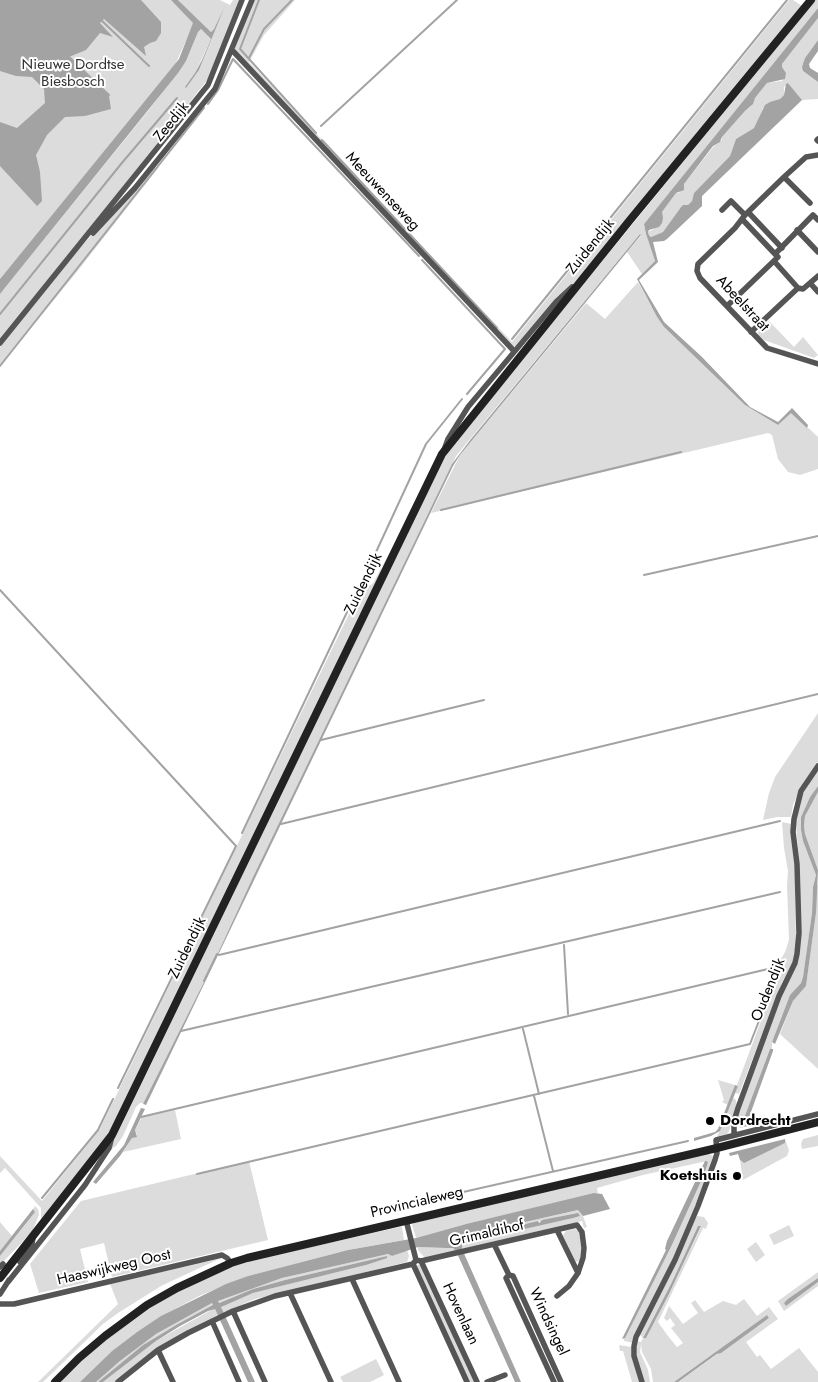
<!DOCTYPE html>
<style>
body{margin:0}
canvas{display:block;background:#fff}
</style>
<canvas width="818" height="1382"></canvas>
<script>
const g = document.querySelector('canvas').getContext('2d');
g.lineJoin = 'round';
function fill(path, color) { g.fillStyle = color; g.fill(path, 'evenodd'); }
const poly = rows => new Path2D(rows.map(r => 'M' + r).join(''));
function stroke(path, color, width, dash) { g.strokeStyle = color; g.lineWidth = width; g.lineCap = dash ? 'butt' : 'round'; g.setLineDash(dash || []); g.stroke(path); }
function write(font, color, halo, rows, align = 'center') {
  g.font = font + ' Jost,sans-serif'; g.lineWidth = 4; g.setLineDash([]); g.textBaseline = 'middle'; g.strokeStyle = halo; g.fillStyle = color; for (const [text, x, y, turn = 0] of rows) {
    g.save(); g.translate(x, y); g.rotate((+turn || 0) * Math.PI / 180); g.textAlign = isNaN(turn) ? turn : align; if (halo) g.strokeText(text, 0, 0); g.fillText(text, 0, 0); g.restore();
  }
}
const green = poly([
 [0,0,171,0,193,21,193,25,175,65,0,279],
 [178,0,220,0,230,5,233,0,240,0,208,79,0,342,0,294,148,111,186,61,198,32,201,29,211,39,195,73,186,87,199,70,225,6,214,29,211,32],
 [254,0,295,0,264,35,249,62,512,342,789,0,793,0,802,6,583,275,558,298,519,344,513,347,237,53,235,48],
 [815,0,818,0,818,8,644,224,646,234,655,261,642,274,627,252,641,236,640,234,456,456,253,877,212,966,144,1103,140,1103,136,1107,123,1136,116,1146,109,1151,343,667,379,589,445,457,452,446],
 [818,18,818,40,805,58,803,71,818,82,818,99,802,100,788,83,784,87,784,95,780,99,763,108,758,122,754,128,736,139,730,156,694,193,692,201,688,205,683,205,681,207,663,232,651,237,648,232,654,229,662,212,676,193,679,193,684,184,714,146,722,140,722,137,745,111,750,107,755,98,767,83,782,81,786,73,782,67,782,64],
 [159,167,76,273,0,366,0,347,57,275,80,248,153,168],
 [638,282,657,317,664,327,745,405,778,425,791,412,818,437,818,469,800,475,788,472,778,459,772,435,768,433,431,513,460,455,586,303,605,319],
 [769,321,794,347,803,337,818,355,814,358,764,340,758,335,758,332],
 [408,519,107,1139,38,1226,41,1220,41,1208,5,1168,0,1173,0,1156,42,1201,100,1129,363,585,371,585,373,583],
 [818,713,818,762,798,793,793,805,791,817,777,817,763,820,769,793,775,777],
 [818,766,818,786,810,797,801,817,801,830,803,841,816,875,813,887,812,913,803,977,801,983,790,995,772,1042,772,1049,770,1049,743,1121,742,1125,744,1127,740,1128,737,1120,740,1110,780,998,798,962,800,951,799,860,795,814,804,790],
 [818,792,818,870,805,834,804,826,805,816],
 [782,822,791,824,795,867,796,944,793,962,782,982,739,1094,735,1093,738,1086,737,1085,779,973,774,971,785,952,789,940,787,885,788,871,784,848],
 [818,884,818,1069,780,1034,793,1001,806,986,816,913,816,889],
 [718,1080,735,1085,728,1105,722,1102,724,1100],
 [733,1098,736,1100,737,1106,729,1131,727,1134,717,1137],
 [175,1110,181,1139,123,1152,132,1138,137,1135,135,1130,142,1117],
 [818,1135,818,1146,802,1149,801,1144,803,1139],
 [785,1139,789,1150,787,1156,743,1180,740,1160,742,1162,785,1143],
 [707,1153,713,1156,711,1167,671,1263,633,1343,624,1341,624,1339,671,1247,703,1177,708,1163,707,1161,643,1175,597,1188,598,1193,466,1224,416,1238,412,1225,414,1222],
 [249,1161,268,1240,112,1277,104,1243,80,1249,88,1282,39,1293,30,1264,81,1201],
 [35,1206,38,1209,39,1215,32,1232,0,1265,0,1256,35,1212,33,1209],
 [578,1210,583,1216,587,1227,584,1228,582,1221,462,1249,462,1240,468,1235],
 [569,1215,580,1216,466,1242,467,1238,478,1234,481,1237,488,1235,487,1232],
 [697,1216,704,1217,708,1223,706,1229,703,1228,658,1322,668,1336,677,1347,683,1343,671,1328,675,1325,670,1318,667,1321,664,1318,669,1306,683,1324,698,1313,691,1303,695,1300,704,1312,723,1301,736,1305,744,1299,757,1316,769,1307,778,1319,746,1342,757,1357,760,1355,771,1369,799,1348,818,1372,818,1382,678,1382,769,1318,767,1315,674,1382,653,1382,651,1369,642,1352,641,1344,640,1352,648,1370,650,1382,644,1382,637,1360,637,1341,641,1342,643,1338,639,1334],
 [698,1226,701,1227,668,1296,646,1338,643,1338,671,1284],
 [0,1222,12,1236,0,1251],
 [789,1225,794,1236,774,1245,769,1235],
 [400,1227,402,1227,404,1240,348,1250,248,1276,199,1296,162,1316,137,1332,112,1351,80,1382,58,1382,85,1356,154,1303,229,1267,253,1260],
 [575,1229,580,1232,581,1247,580,1260,577,1262,575,1261,563,1235,566,1231],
 [756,1242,765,1255,756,1262,747,1249],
 [418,1247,446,1248,453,1248,456,1251,425,1258,418,1250],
 [407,1250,409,1256,407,1262,255,1299,223,1313,221,1307,223,1305,253,1293,366,1265,387,1256,285,1280,253,1289,218,1303,218,1301,282,1278,388,1254,392,1256],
 [219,1259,161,1286,118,1313,103,1324,43,1382,38,1382,118,1304,110,1284],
 [418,1265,421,1265,475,1382,468,1382,416,1267],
 [818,1272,818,1278,784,1303,786,1306,818,1282,818,1286,784,1311,778,1301],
 [212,1303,214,1305,176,1325,143,1345,98,1382,96,1382,120,1361,156,1334],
 [213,1309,215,1309,218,1315,167,1342,115,1382,103,1382,156,1341],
 [619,1345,632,1347,640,1382,632,1382,623,1351,620,1351],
 [376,1359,384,1375,370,1382,343,1382,340,1377]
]);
const water = poly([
 [0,0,141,0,161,22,161,33,156,41,150,43,144,47,146,56,104,19,100,23,113,37,100,33,86,50,69,57,109,96,111,109,85,116,65,117,47,135,36,155,40,172,42,201,37,206,0,166,0,122,17,128,45,103,44,89,32,77,16,76,0,71],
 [171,0,178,0,211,32,214,29,225,6,199,70,186,88,185,87,195,73,202,60,211,39,201,29,198,32,186,61,178,73,0,294,0,279,179,59,193,23],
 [818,8,818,18,782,64,782,67,786,73,785,79,767,83,755,98,753,104,745,111,722,137,720,142,713,146,684,184,684,190,676,193,662,212,663,218,662,223,659,227,649,230,648,232,649,235,651,237,663,232,681,207,683,205,688,205,692,201,694,193,730,156,736,139,754,128,765,105,770,102,780,99,784,95,786,84,788,83,802,100,702,196,702,206,667,239,664,241,653,242,658,262,639,280,664,322,702,357,750,407,778,422,792,408,808,425,807,428,791,413,778,425,745,405,664,327,657,317,637,279,655,261,646,234,644,224],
 [818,40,818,51,809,64,810,68,818,73,818,82,803,71,802,67,805,58],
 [640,234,641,235,460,455,453,466,146,1105,143,1104,212,966,253,877,452,464,471,439],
 [818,786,818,792,805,816,804,826,805,834,818,870,816,913,806,986,793,1001,775,1044,772,1042,790,995,801,983,803,977,812,913,813,887,816,875,803,841,801,830,801,817,810,797],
 [770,1049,773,1049,773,1051,747,1123,784,1116,784,1119,743,1127,742,1125,743,1121],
 [735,1085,738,1086,720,1131,711,1136,694,1141,694,1138,715,1132,718,1129],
 [141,1108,145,1109,135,1130,137,1137,132,1138,120,1156,96,1184,93,1182,124,1145],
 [785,1139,785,1143,744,1163,740,1160,738,1154,730,1156,729,1153],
 [705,1161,707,1161,708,1163,703,1177,671,1247,625,1338,622,1339,666,1250,665,1249,667,1241],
 [594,1193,602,1194,610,1209,583,1216,578,1210,468,1235,462,1240,462,1249,521,1382,515,1382,456,1251,453,1248,446,1248,418,1247,392,1256,388,1254,282,1278,218,1301,219,1303,253,1289,285,1280,387,1256,387,1258,366,1265,253,1293,221,1307,255,1382,248,1382,215,1309,208,1311,180,1326,156,1341,103,1382,98,1382,143,1345,176,1325,213,1305,212,1303,156,1334,120,1361,96,1382,80,1382,112,1351,137,1332,161,1316,226,1284,248,1276,348,1250,416,1238,466,1224],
 [33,1209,35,1212,0,1256,0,1251],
 [578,1213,580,1216,573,1218,467,1242,465,1241,467,1238,478,1234,481,1237,488,1235,487,1233,538,1221,539,1223,542,1220],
 [698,1226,701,1226,668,1296,646,1338,643,1338,671,1284],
 [818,1278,818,1282,786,1306,784,1303,788,1299],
 [767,1315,769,1318,721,1353,717,1354,678,1382,674,1382]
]);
const stream = poly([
 [259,0,240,49,316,133],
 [100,19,149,66],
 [69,57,109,95],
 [249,58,264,29,292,0],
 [208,104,218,90,233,59,419,256],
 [321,126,457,0],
 [322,140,497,328],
 [422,260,505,349,467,394],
 [0,314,121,164,177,98],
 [512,339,787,0],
 [0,366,204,108],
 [441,510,681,452],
 [644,575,818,536],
 [364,578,426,444,462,399],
 [0,590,236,846,118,1088],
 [321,740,484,700],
 [281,824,818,694],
 [242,833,359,587],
 [564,945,568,1014],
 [219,955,780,821],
 [204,981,217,954],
 [523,1029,539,1094],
 [181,1031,780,892],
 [534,1096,553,1171],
 [141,1117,768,969],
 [197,1174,750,1044,778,972],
 [42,1198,98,1130,113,1099],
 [428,1200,688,1141]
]);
const street = poly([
 [232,50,514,351],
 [818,139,817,140,818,141],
 [818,155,806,157,784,177,745,215,735,228,698,264,697,271,700,278,767,348,818,364],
 [784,177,810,203],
 [722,210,731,201,745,215],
 [748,212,782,248],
 [742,219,775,254,813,215,818,220],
 [797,230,818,252],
 [93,233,135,188,215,89,252,0],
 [810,283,818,292],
 [798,288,803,289,818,276],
 [727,306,778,257,775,254],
 [751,332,798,288,774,261],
 [0,343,208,85,242,0],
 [444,450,448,439,468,407,556,302,572,287],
 [734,1135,734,1121,738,1108,779,996,795,963,797,954,799,933,797,864,793,832,794,819,801,791,818,766],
 [406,1220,416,1260],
 [557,1230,578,1273],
 [494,1244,509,1275],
 [421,1261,477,1382],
 [20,1262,32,1244,33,1238],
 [413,1264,467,1382],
 [0,1267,3,1264],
 [352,1279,399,1382],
 [8,1282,85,1185,109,1148,112,1137],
 [290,1293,331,1382],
 [0,1294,9,1280],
 [0,1304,14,1304,222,1255,227,1258,231,1263],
 [233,1311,265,1382],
 [212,1321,239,1382],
 [158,1350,173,1382],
 [118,1382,158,1350,188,1333,233,1311,275,1296,413,1264,416,1260,421,1261,577,1225,582,1232,584,1248,583,1258,578,1273,569,1286,557,1296],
 [487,1382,505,1375],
 [554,1382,506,1278,509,1275,513,1276,561,1382],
 [642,1382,634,1356,634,1346,636,1337,675,1260,698,1206,715,1160,717,1153,716,1140,818,1114]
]);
const secondary = poly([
 [0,1278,112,1135,442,454,630,220,811,0],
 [55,1382,79,1358,105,1336,147,1305,177,1288,231,1263,247,1258,717,1148,818,1122]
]);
const markers = [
 [710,1121,5,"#000"],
 [737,1176,5,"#000"]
];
const parkNames = [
 ["Nieuwe Dordtse",73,65],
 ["Biesbosch",73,82]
];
const streetNames = [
 ["Zeedijk",172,122,-51],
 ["Meeuwenseweg",382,192,47],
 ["Zuidendijk",591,247,-51],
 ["Abeelstraat",742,304,47],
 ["Zuidendijk",364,584,-64],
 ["Zuidendijk",188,948,-64],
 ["Oudendijk",769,990,-68],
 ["Provincialeweg",417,1203,-13],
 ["Grimaldihof",487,1234,-13],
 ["Haaswijkweg Oost",114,1268,-13],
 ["Hovenlaan",460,1314,65],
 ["Windsingel",548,1322,65]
];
const poiNames = [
 ["Dordrecht",720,1121],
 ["Koetshuis",727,1176,"right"]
];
fill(green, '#dcdcdc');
fill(water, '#a3a3a3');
stroke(stream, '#a3a3a3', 2);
stroke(street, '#555', 5.5);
stroke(secondary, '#222', 8);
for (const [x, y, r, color] of markers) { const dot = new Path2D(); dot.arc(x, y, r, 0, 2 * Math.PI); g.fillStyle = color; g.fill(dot); stroke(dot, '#fff', 2); }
write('15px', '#333', '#fff', parkNames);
write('15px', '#000', '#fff', streetNames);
write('bold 15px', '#000', '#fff', poiNames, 'left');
</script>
